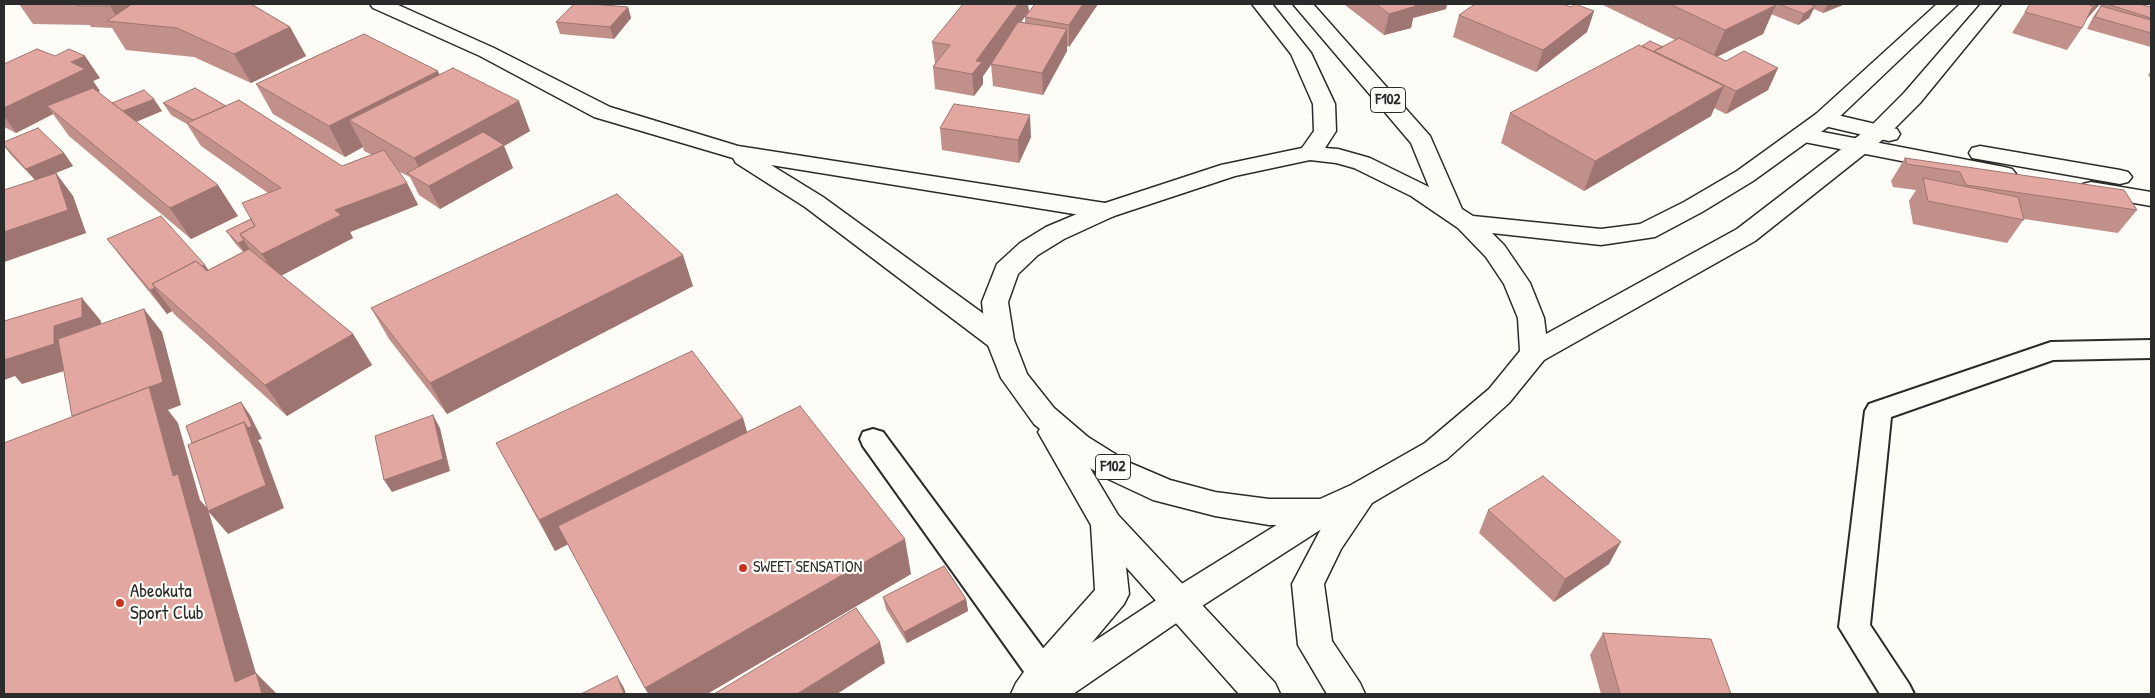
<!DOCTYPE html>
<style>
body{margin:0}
#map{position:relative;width:2155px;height:698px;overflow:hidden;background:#fdfcf7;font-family:"Patrick Hand",sans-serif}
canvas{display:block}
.frame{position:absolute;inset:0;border:5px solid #2b2b2b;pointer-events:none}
</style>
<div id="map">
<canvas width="2155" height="698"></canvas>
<div class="frame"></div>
</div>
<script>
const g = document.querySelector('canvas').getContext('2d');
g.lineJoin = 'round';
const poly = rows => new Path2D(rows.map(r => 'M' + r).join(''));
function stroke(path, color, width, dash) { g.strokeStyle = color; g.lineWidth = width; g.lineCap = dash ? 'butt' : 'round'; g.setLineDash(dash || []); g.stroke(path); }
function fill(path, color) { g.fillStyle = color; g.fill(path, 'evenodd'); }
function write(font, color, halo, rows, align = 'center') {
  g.font = font + ' "Patrick Hand",sans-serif'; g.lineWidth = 4.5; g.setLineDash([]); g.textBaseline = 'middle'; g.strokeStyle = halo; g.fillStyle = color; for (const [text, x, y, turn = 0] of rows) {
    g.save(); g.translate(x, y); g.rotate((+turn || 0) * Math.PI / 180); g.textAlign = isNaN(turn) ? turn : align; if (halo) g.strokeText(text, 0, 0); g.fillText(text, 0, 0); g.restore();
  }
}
const service = poly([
 [2151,340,2151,358,2053,360,1891,417,1870,625,1909,684,1914,694,1880,694,1839,627,1865,411,1869,404,2051,342,2151,340],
 [873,429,883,432,1054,663,1059,673,1054,683,1043,687,1032,683,863,446,860,439,863,432,873,429]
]);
const minor = poly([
 [370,4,396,4,494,48,610,107,738,146,1105,203,1114,206,1117,211,1114,216,1105,219,771,165,823,197,1010,333,1014,340,1010,347,1000,350,990,347,805,207,736,163,733,158,594,117,480,56,373,8,370,4],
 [1824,112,1897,129,1900,134,1897,139,1889,141,1816,124,1813,119,1816,114,1824,112],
 [1802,128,2004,167,2012,169,2016,174,2012,179,2004,181,1794,140,1791,135,1794,130,1802,128],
 [1980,146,2120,170,2128,172,2132,177,2128,182,2120,184,1972,158,1969,153,1972,148,1980,146],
 [2091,182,2151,192,2151,206,2083,194,2079,189,2083,184,2091,182],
 [1323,499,1334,503,1339,512,1334,521,1191,613,1073,694,1026,694,1031,683,1167,593,1312,503,1323,499]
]);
const primary = poly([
 [1252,4,1272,4,1311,53,1335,104,1336,131,1325,148,1338,149,1370,158,1429,187,1411,143,1293,4,1313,4,1430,136,1462,209,1473,216,1601,229,1640,224,1684,202,1737,171,1816,114,1937,4,1958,4,1832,124,1753,181,1702,212,1655,237,1601,245,1492,233,1504,245,1530,283,1544,318,1546,334,1737,229,1870,127,1904,93,1981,4,2001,4,1920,103,1886,137,1755,241,1544,360,1509,403,1447,459,1372,503,1341,549,1324,584,1332,641,1360,683,1365,694,1327,694,1298,645,1292,584,1323,525,1269,525,1215,516,1153,500,1106,478,1090,468,1118,515,1275,683,1280,694,1239,694,1126,567,1129,594,1124,604,1049,694,1011,694,1016,683,1031,662,1095,590,1091,525,1038,432,1040,429,1034,424,1001,378,986,340,982,302,997,264,1020,243,1046,227,1096,206,1221,165,1302,148,1314,131,1313,104,1291,54,1252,4],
 [1310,160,1336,163,1354,168,1411,196,1458,228,1486,257,1504,284,1518,318,1520,351,1489,389,1425,443,1351,485,1320,499,1269,499,1215,492,1170,480,1128,462,1088,437,1054,408,1027,374,1014,340,1008,302,1018,274,1038,255,1064,239,1114,216,1235,176,1310,160]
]);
const wall = poly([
 [19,4,251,4,290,27,306,56,251,83,194,57,126,50,112,28,91,27,90,25,33,24],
 [1035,4,1098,4,1069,47,1067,46,1067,51,1043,95,993,86,991,64,995,59,983,76,983,84,974,96,935,89,933,67,935,63,932,42,1029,11,1021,22,1025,23,1025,17],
 [1345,4,1447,4,1446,9,1413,18,1411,28,1384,35,1345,5],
 [1601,4,1773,4,1775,5,1775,4,1845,4,1823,13,1814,9,1809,18,1798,25,1771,14,1763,34,1717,57,1726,61,1778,68,1768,90,1726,114,1714,108,1711,116,1584,191,1501,143,1510,113,1642,46,1663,47,1675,40],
 [2030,4,2100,4,2085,21,2082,28,2067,50,2012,33],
 [2102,4,2139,4,2151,7,2151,47,2087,29,2093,17],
 [628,7,631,18,614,39,560,34,556,22],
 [1571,7,1594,11,1587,32,1536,72,1453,37,1459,15],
 [4,64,100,78,93,81,100,91,98,92,112,103,162,111,136,121,238,216,191,239,69,136,53,114,16,133,4,127],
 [2151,70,2151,77,2148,76],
 [440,75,530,131,504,146,513,168,440,209,419,195,410,177,398,171,407,183,418,205,350,232,353,238,281,275,353,334,372,365,287,416,175,315,172,311,167,314,125,262,107,239,208,270,243,252,235,243,226,231,251,219,268,193,201,146,187,124,171,115,163,103,226,106,342,166,372,155,364,151,363,147,345,157,273,114,256,84],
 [940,128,1031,137,1019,163,942,150],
 [4,142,64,153,73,166,55,173,73,196,86,233,4,262,4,190,35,180,11,155,4,146],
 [1905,158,2137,210,2118,233,2024,219,2007,243,1913,224,1909,201,1916,190,1893,187,1891,181],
 [693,286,447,414,389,339,371,308],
 [743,418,747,433,911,574,707,694,648,694,568,544,555,551,496,443],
 [1488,510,1609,564,1554,602,1479,533],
 [883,597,966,599,968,611,907,643,886,609],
 [1603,633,1731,694,1601,694,1590,655]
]);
const shadedWall = poly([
 [113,4,142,4,120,22,110,6],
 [1018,4,1028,4,1029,11,983,76,983,84,974,96,972,74,976,61],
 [1083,4,1098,4,1069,47,1069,25],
 [1406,4,1447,4,1446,9,1413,18,1411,28,1384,35,1389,14],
 [1828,4,1845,4,1823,13],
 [2096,4,2100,4,2083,23],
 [1776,5,1763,34,1712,59,1725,30],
 [1815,6,1809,18,1798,25,1804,14],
 [628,7,631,18,614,39,610,27],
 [1594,11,1587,32,1536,72,1543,50],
 [290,27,306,56,251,83,234,54],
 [1067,29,1067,51,1043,95,1042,73],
 [85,56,100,78,93,81,100,91,56,113,47,106,53,114,16,133,4,116,4,108,71,62],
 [1778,68,1768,90,1726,114,1736,91],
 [438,71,451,101,349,120,363,147,345,157,329,126],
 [1724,86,1711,116,1584,191,1595,161],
 [154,99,162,111,129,125,121,112],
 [519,101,530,131,504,146,513,168,440,209,414,158],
 [1030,115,1031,137,1019,163,1018,140],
 [64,153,73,166,36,181,26,169],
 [56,173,73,196,86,233,4,262,4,232],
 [407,183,418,205,350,232,353,238,277,278,262,254,335,210],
 [218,185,238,216,191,239,170,208],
 [244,240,252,253,247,255,238,243],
 [683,255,693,286,447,414,430,383],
 [205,265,221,288,156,287],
 [155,288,172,311,167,314,150,290],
 [82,298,101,321,101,341,74,368,22,384,15,376,4,380,4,356,54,326],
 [144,309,162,332,181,405,168,410,178,423,200,500,208,509,262,694,235,682,173,476,149,387],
 [353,334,372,365,287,416,265,385],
 [241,402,250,415,262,439,258,440,261,445,284,508,228,534,208,511],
 [433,415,440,428,450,471,392,492,384,480],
 [743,418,752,449,555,551,539,520],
 [905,539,911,574,707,694,649,694,645,688],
 [1621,542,1609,564,1554,602,1565,579],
 [966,599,968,611,907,643,904,632],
 [880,642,885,663,837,694,797,694],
 [256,673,277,694,262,694],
 [617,676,624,688,626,694,624,694]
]);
const building = poly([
 [80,4,113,4,110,6,77,6,80,4],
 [132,4,251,4,290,27,234,54,177,28,107,21,132,4],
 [574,4,592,4,628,7,610,27,556,22,574,4],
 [963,4,1018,4,976,61,982,62,972,74,933,67,950,45,932,42,963,4],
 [1035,4,1083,4,1069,25,1025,17,1035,4],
 [1376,4,1413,4,1416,6,1389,14,1376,4],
 [1475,4,1563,4,1571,7,1575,4,1594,11,1543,50,1459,15,1475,4],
 [1670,4,1773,4,1776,5,1725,30,1670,4],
 [1779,4,1809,4,1815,6,1804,14,1779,4],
 [2030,4,2087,4,2093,6,2082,28,2025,12,2030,4],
 [2107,4,2139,4,2151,7,2151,18,2107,4],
 [2101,6,2151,20,2151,33,2095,17,2101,6],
 [1018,22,1067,29,1042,73,991,64,1018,22],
 [364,34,438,71,329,126,256,84,364,34],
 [1679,38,1726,61,1744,51,1778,68,1736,91,1654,51,1679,38],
 [1650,41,1663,47,1654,51,1654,52,1642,46,1650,41],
 [1639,45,1724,86,1595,161,1510,113,1639,45],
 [37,49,55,56,69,49,85,56,71,62,85,69,4,108,4,64,37,49],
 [453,68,519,101,414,158,349,120,453,68],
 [93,88,218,185,170,208,47,106,93,88],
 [195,88,226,106,193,120,163,103,195,88],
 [144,90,154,99,123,111,112,103,144,90],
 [239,100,342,166,384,150,407,183,335,210,341,215,262,254,240,234,255,226,242,203,281,188,187,123,239,100],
 [954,104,1030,115,1018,140,940,128,954,104],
 [38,128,64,153,26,169,4,145,4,142,38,128],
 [483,132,504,145,429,186,407,173,483,132],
 [1905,158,2124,190,2137,210,1966,185,1960,172,1907,164,1905,158],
 [56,173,68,210,4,232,4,190,56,173],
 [1923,178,2018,197,2024,220,1928,201,1923,178],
 [617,194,683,255,430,383,371,308,617,194],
 [161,216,205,265,202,266,196,261,152,284,155,288,150,290,107,239,161,216],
 [251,219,255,226,240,234,244,240,238,243,226,231,251,219],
 [249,249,353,334,265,385,152,284,196,261,207,271,249,249],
 [82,298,82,317,54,326,54,344,4,360,4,321,82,298],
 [144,309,163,382,72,416,58,339,144,309],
 [692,351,743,418,539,520,496,443,692,351],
 [149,387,173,476,178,474,235,682,256,673,262,694,4,694,4,443,149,387],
 [241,402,252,426,248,428,244,422,192,443,186,426,241,402],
 [800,406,905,539,645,688,558,526,800,406],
 [433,415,443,459,384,480,375,436,433,415],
 [244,422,266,485,208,511,188,445,244,422],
 [1543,476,1621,542,1565,579,1488,510,1543,476],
 [944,566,966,599,904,632,883,597,944,566],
 [856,608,880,642,797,694,714,694,856,608],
 [1603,633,1711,639,1731,694,1620,694,1603,633],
 [617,676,624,694,581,694,617,676]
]);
const markers = [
 [743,568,5,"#c8321e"],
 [120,603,5,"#c8321e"]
];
const shields = [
 [1388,100,35],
 [1113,467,35]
];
const shieldNames = [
 ["F102",1388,100],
 ["F102",1113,467]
];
const poiNames = [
 ["SWEET SENSATION",753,568]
];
const nearPoinames = [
 ["Abeokuta",130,592],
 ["Sport Club",130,614]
];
stroke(service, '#2b2b2b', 4);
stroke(minor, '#2b2b2b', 3);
stroke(primary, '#2b2b2b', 3);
fill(service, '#fdfcf7');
fill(minor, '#fdfcf7');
fill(primary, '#fdfcf7');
fill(wall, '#c2908a');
fill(shadedWall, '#9e7571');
fill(building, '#e2a7a1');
stroke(building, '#9e7571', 1);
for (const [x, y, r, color] of markers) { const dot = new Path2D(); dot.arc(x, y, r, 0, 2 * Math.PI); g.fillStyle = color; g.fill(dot); stroke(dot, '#fdfcf7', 2); }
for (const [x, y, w] of shields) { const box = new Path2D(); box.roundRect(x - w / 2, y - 12.5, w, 25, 4); g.fillStyle = '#fdfcf7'; g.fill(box); stroke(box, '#2b2b2b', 1); }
write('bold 15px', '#2b2b2b', null, shieldNames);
write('16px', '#2b2b2b', '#fdfcf7', poiNames, 'left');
write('19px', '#2b2b2b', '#fdfcf7', nearPoinames, 'left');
</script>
